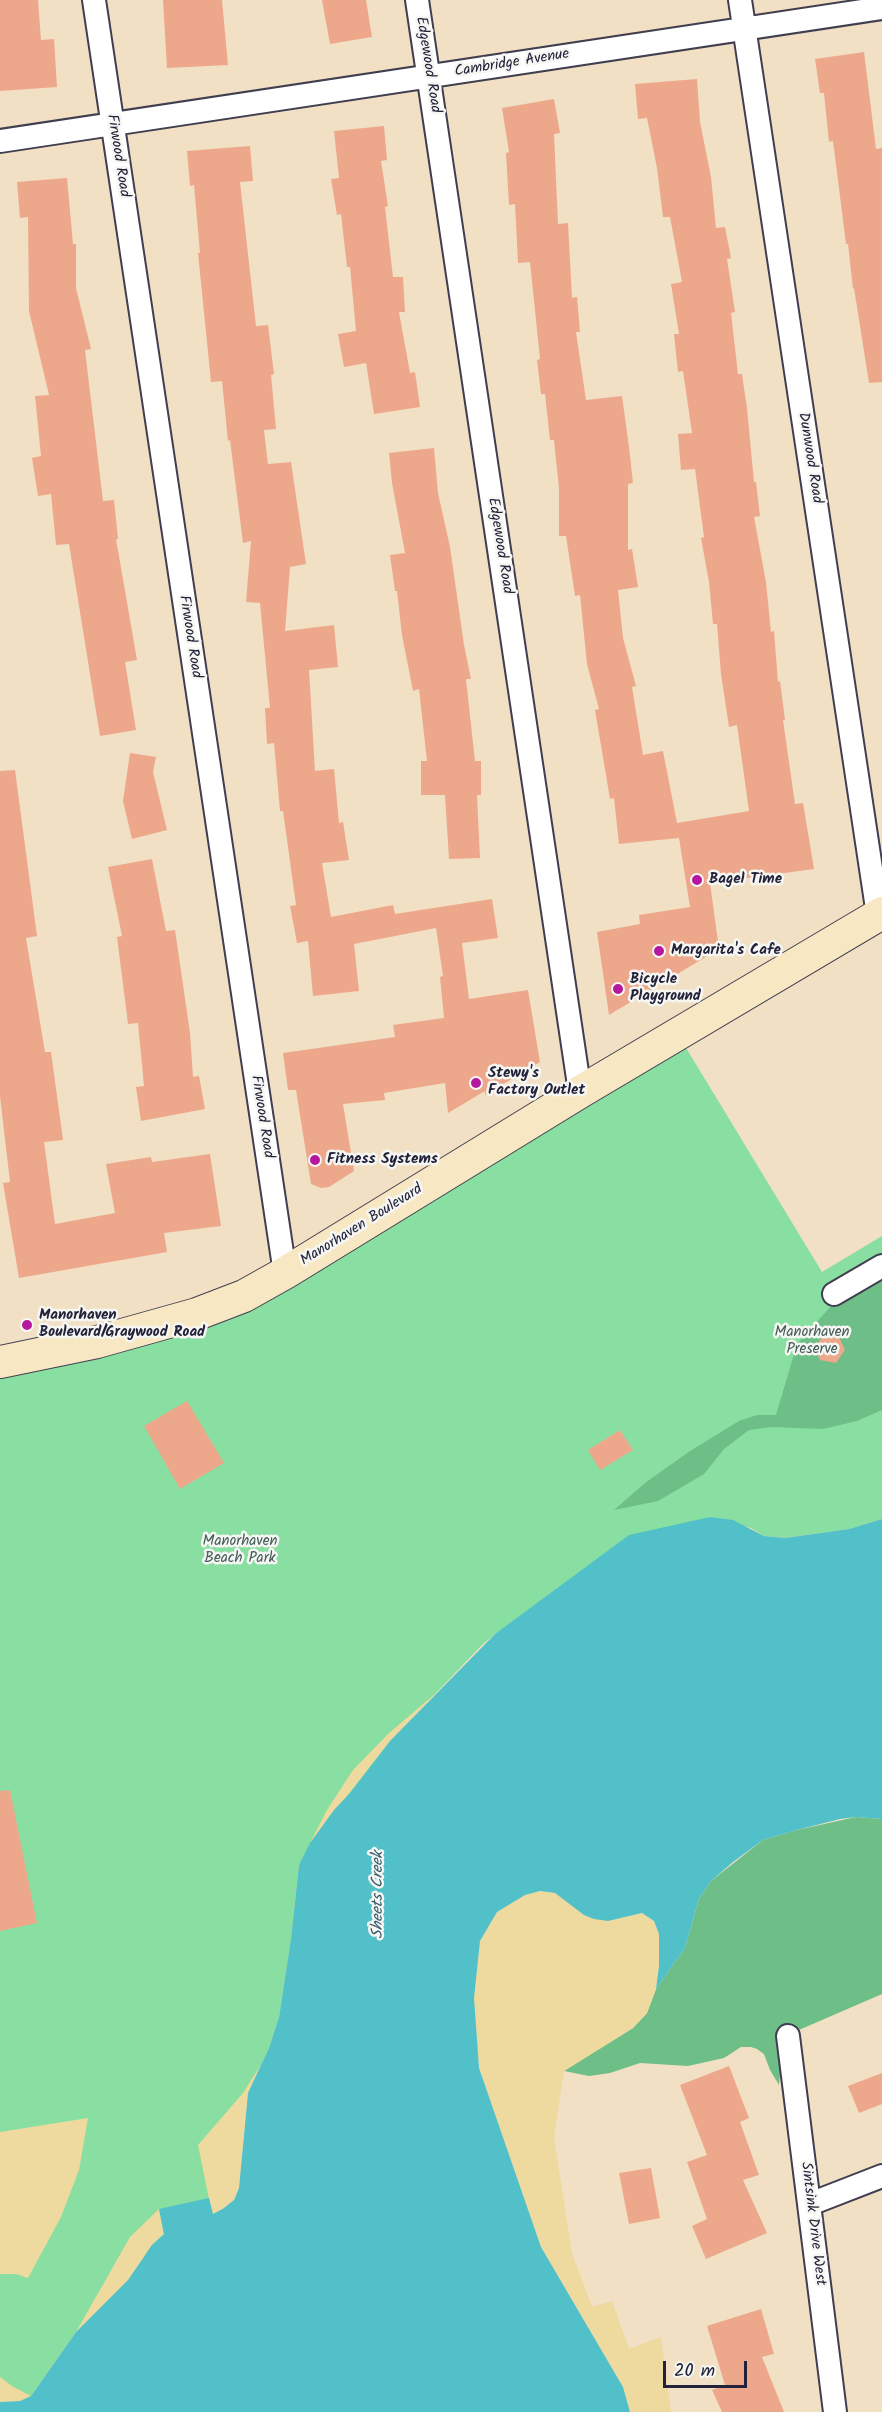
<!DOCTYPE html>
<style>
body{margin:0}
#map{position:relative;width:882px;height:2412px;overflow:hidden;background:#f1e0c4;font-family:Kalam,sans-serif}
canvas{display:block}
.scale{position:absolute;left:663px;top:2361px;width:84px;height:27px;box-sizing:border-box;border:3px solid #22223b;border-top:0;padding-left:8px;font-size:18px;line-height:21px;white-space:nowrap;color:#22223b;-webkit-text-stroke:4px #f6f6f2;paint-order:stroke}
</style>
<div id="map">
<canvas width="882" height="2412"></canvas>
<div class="scale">20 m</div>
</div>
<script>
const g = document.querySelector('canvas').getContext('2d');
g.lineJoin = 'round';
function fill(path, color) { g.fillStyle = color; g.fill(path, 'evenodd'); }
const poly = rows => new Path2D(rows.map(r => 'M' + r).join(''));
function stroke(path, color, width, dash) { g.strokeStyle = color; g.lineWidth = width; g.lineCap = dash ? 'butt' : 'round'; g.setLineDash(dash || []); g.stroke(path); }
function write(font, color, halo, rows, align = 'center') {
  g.font = font + ' Kalam,sans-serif'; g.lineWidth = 5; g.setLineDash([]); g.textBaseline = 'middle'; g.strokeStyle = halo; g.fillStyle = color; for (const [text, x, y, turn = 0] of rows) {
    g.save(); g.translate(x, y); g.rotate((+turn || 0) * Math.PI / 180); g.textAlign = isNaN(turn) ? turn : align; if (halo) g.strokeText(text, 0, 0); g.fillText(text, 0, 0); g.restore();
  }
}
const green = poly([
 [677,1033,822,1272,882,1236,882,1519,849,1529,785,1538,764,1536,751,1528,710,1517,683,1524,495,1634,482,1645,390,1741,299,1865,291,1940,279,2017,269,2048,248,2093,212,2214,209,2198,164,2234,76,2332,31,2396,0,2402,0,1362,197,1314]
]);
const forest = poly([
 [882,1274,882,1410,857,1421,823,1429,772,1427,749,1430,724,1449,704,1474,658,1501,614,1510,645,1483,690,1451,739,1421,757,1415,776,1415,797,1344,832,1305],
 [856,1817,882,1819,882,1994,792,2033,781,2064,779,2085,770,2070,764,2054,757,2049,751,2047,741,2047,724,2058,688,2066,640,2063,610,2073,589,2076,564,2071,633,2028,647,2013,656,1989,685,1948,699,1899,711,1881,763,1840,797,1830]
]);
const sand = poly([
 [436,1693,390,1741,310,1843,327,1810,353,1770,388,1734],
 [540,1891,555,1893,608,1921,642,1913,654,1921,659,1934,659,1966,656,1989,647,2013,633,2028,564,2071,554,2138,572,2253,592,2307,612,2301,629,2349,661,2337,671,2412,630,2412,623,2387,541,2247,479,2068,473,2002,480,1941,497,1912,525,1895],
 [260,2066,248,2093,239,2188,234,2200,224,2208,212,2214,198,2145,243,2093],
 [88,2118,79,2170,61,2217,28,2278,16,2274,0,2274,0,2132],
 [159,2209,164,2234,152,2245,128,2280,76,2332,130,2237],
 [0,2377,12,2386,31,2396,20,2401,0,2402]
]);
const water = poly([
 [710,1517,733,1520,764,1536,785,1538,849,1529,882,1519,882,1819,856,1817,840,1819,797,1830,763,1840,733,1862,711,1881,699,1899,685,1948,656,1989,659,1966,659,1934,654,1921,642,1913,608,1921,594,1919,584,1915,555,1893,540,1891,525,1895,497,1912,480,1941,474,1998,479,2068,541,2247,623,2387,630,2412,0,2412,0,2402,20,2401,31,2396,76,2332,128,2280,152,2245,164,2234,159,2209,209,2198,213,2214,224,2208,234,2200,239,2188,248,2093,269,2048,279,2017,291,1939,299,1865,310,1843,334,1810,351,1792,390,1741,495,1634,629,1535]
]);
const building = poly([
 [0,0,38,0,41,40,54,39,57,87,0,91],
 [163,0,222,0,228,65,167,68],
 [322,0,366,0,372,37,330,44],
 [864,52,876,149,882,148,882,382,869,383,854,288,853,289,848,244,846,244,833,141,829,142,824,93,820,93,815,59],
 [697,79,700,122,711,177,716,228,725,227,731,258,727,259,735,312,731,313,738,374,742,374,747,408,754,482,756,482,760,516,754,517,766,582,771,632,774,631,778,682,780,681,785,720,783,720,795,804,803,803,814,869,710,883,719,949,609,1015,597,932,640,924,639,915,690,907,679,838,619,844,614,798,610,799,595,710,599,709,587,664,580,595,575,596,566,536,559,536,559,489,554,440,550,440,545,394,541,394,537,360,540,359,530,262,518,263,515,204,509,205,506,153,509,152,502,108,554,99,560,133,554,134,558,224,568,223,572,298,577,297,580,332,576,332,586,400,622,396,629,447,633,483,628,484,628,550,632,549,638,587,618,590,623,638,636,686,632,687,643,755,663,751,677,823,749,811,737,725,729,727,721,674,717,624,713,624,709,582,701,538,704,537,695,469,681,470,678,434,692,433,683,371,678,372,674,334,679,334,671,284,682,282,670,217,663,217,657,168,647,118,638,119,635,84],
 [384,126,387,160,381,161,388,206,385,207,393,277,403,277,405,312,399,312,410,373,415,372,420,407,374,414,366,363,344,367,338,334,356,331,350,267,347,267,341,214,337,215,331,179,339,178,334,131],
 [250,146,253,181,240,182,256,326,268,325,274,374,271,375,276,429,264,430,268,464,291,462,306,564,290,567,285,631,334,625,338,667,309,670,315,771,334,769,339,823,343,822,349,860,322,863,331,917,393,905,395,914,492,899,498,938,462,943,469,999,528,990,540,1062,485,1095,485,1091,448,1113,445,1083,384,1093,385,1100,343,1104,354,1171,329,1187,321,1188,311,1184,296,1090,288,1090,283,1053,395,1037,393,1025,444,1018,440,977,443,976,436,928,354,944,359,991,313,996,308,941,297,943,290,906,296,905,283,811,280,811,274,743,267,744,265,708,270,708,260,603,246,602,251,541,243,543,230,440,228,441,222,381,211,382,198,253,200,253,194,185,190,186,187,151],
 [67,178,73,244,76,244,76,288,91,349,85,350,103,501,114,500,118,539,116,539,137,660,125,662,136,730,100,736,69,544,56,545,51,494,38,496,32,458,41,456,35,396,49,395,29,311,28,217,20,218,17,182],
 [434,448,438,493,450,547,464,645,471,679,466,679,475,761,481,761,481,795,477,795,480,858,449,859,445,795,421,795,421,761,427,761,419,689,413,691,402,635,397,591,395,591,390,555,405,553,392,483,389,453],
 [130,753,156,757,153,772,167,830,132,839,123,801],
 [15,770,37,936,26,938,45,1052,51,1052,63,1140,44,1142,55,1224,115,1213,106,1164,151,1157,152,1162,210,1154,221,1226,164,1233,167,1252,19,1278,3,1183,10,1182,0,1096,0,771],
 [152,859,166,931,175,930,190,1033,193,1077,199,1076,205,1109,141,1121,136,1087,144,1086,138,1023,128,1024,117,937,122,936,108,867],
 [825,1333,838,1335,845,1350,836,1363,820,1360,815,1347],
 [187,1401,224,1463,180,1489,144,1426],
 [620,1430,633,1450,600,1470,588,1450],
 [10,1790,37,1923,0,1931,0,1791],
 [729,2066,749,2118,740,2122,759,2175,743,2180,767,2233,706,2259,692,2226,707,2219,687,2162,707,2155,680,2085],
 [882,2073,882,2104,859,2113,848,2086],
 [651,2168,660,2218,629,2224,619,2173],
 [761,2309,774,2354,762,2357,784,2412,722,2412,712,2390,725,2385,707,2326]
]);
const street = poly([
 [94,0,285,1273],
 [417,0,580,1092],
 [740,0,878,915],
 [0,141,882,8],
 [834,1294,882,1266],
 [788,2036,835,2412],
 [810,2204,882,2176]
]);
const secondary = poly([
 [0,1362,97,1342,197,1314,244,1296,285,1273,580,1092,882,913]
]);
const markers = [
 [697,880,6,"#b5179e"],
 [659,951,6,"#b5179e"],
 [618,989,6,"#b5179e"],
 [476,1083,6,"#b5179e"],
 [315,1160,6,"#b5179e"],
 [27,1325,6,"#b5179e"]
];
const streetNames = [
 ["Cambridge Avenue",512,64,-9],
 ["Edgewood Road",427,65,81],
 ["Firwood Road",117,156,81],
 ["Dunwood Road",809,458,81],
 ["Edgewood Road",499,546,81],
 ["Firwood Road",189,637,81],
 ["Firwood Road",261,1117,81],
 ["Manorhaven Boulevard",362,1226,-32],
 ["Sintsink Drive West",812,2224,83]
];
const poiNames = [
 ["Bagel Time",709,880],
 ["Margarita's Cafe",671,951],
 ["Bicycle",630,980],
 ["Playground",630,997],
 ["Stewy's",488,1074],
 ["Factory Outlet",488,1091],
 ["Fitness Systems",327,1160],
 ["Manorhaven",39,1316],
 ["Boulevard/Graywood Road",39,1333]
];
const parkNames = [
 ["Manorhaven",812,1333],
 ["Preserve",812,1350],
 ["Manorhaven",240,1542],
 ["Beach Park",240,1559]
];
const waterNames = [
 ["Sheets Creek",379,1895,-90]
];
fill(green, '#89dfa1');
fill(forest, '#6ebe87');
fill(sand, '#eeda9e');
fill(water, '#52c0c9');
fill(building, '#eda88c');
stroke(street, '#413e50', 26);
stroke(secondary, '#413e50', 34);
stroke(street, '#fff', 22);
stroke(secondary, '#f7e8c3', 32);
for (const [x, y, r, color] of markers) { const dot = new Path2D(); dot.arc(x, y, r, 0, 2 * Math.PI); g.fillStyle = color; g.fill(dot); stroke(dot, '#f6f6f2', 2); }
write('15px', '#22223b', '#f6f6f2', streetNames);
write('bold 15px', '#22223b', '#f6f6f2', poiNames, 'left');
write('15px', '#415b5a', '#f6f6f2', parkNames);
write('italic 16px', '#33596d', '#f6f6f2', waterNames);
</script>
